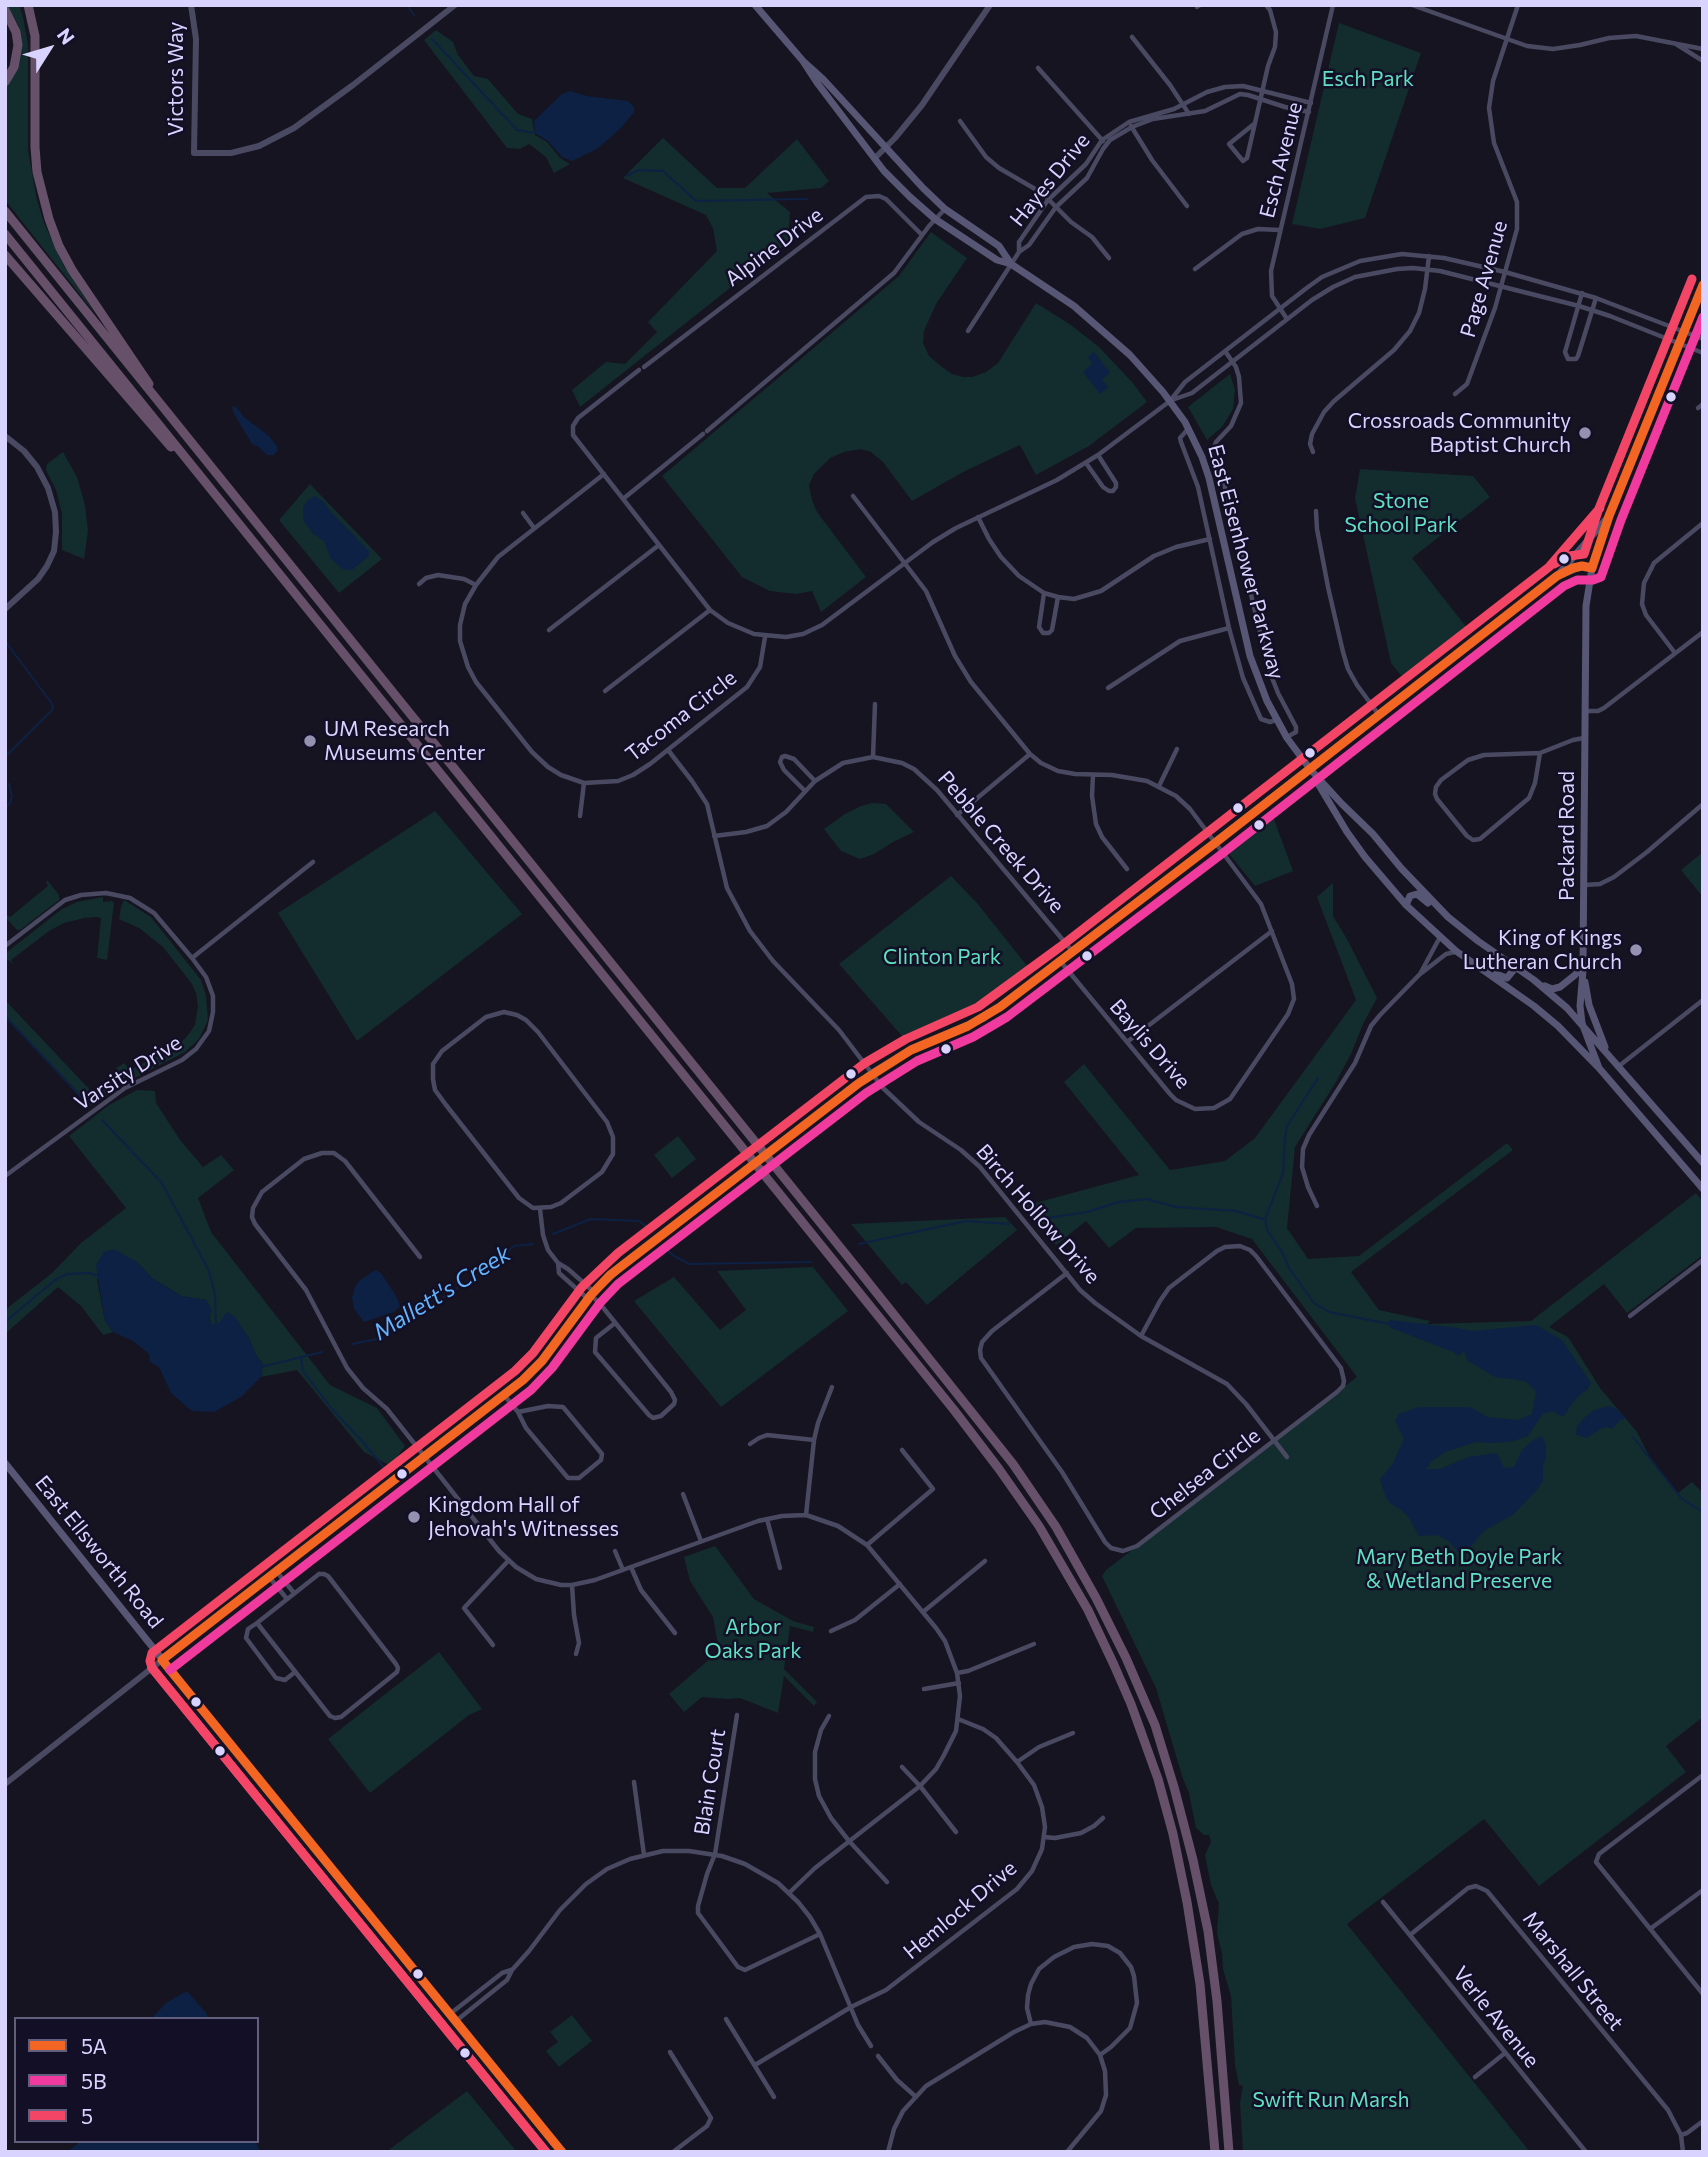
<!DOCTYPE html>
<style>
body{margin:0}
#map{position:relative;width:1708px;height:2157px;overflow:hidden;background:#161421;font-family:Commissioner,sans-serif}
canvas{display:block}
.frame{position:absolute;inset:0;border:7px solid #d9d4ff;pointer-events:none}
.legend{position:absolute;left:14px;top:2017px;width:245px;height:126px;box-sizing:border-box;background:#130f26;border:2px solid #625e7d;margin:0;padding:9px 12px;list-style:none;font-size:21px;color:#d9d4ff}
.legend li{display:flex;align-items:center;gap:14px;height:35px}
.legend b{width:35px;border:2px solid #625e7d}
.north{position:absolute;left:14px;top:14px;width:70px;height:70px;-webkit-text-stroke:5px #130f26;paint-order:stroke;rotate:53deg;font-size:19px;font-weight:700;line-height:28px;text-align:center;color:#d9d4ff}
.north::after{content:'';display:block;margin:auto;width:24px;height:32px;background:#d9d4ff;clip-path:polygon(50% 0,100% 100%,50% 72%,0 100%)}
</style>
<div id="map">
<canvas width="1708" height="2157"></canvas>
<div class="frame"></div>
<ul class="legend">
<li><b style="height:9px;background:#f26522"></b>5A</li>
<li><b style="height:9px;background:#f13a9d"></b>5B</li>
<li><b style="height:9px;background:#f34667"></b>5</li>
</ul>
<div class="north">N</div>
</div>
<script>
const g = document.querySelector('canvas').getContext('2d');
g.lineJoin = 'round';
function fill(path, color) { g.fillStyle = color; g.fill(path, 'evenodd'); }
const poly = rows => new Path2D(rows.map(r => 'M' + r).join(''));
function stroke(path, color, width, dash) { g.strokeStyle = color; g.lineWidth = width; g.lineCap = dash ? 'butt' : 'round'; g.setLineDash(dash || []); g.stroke(path); }
function write(font, color, halo, rows, align = 'center') {
  g.font = font + ' Commissioner,sans-serif'; g.lineWidth = 5; g.setLineDash([]); g.textBaseline = 'middle'; g.strokeStyle = halo; g.fillStyle = color; for (const [text, x, y, turn = 0] of rows) {
    g.save(); g.translate(x, y); g.rotate((+turn || 0) * Math.PI / 180); g.textAlign = isNaN(turn) ? turn : align; if (halo) g.strokeText(text, 0, 0); g.fillText(text, 0, 0); g.restore();
  }
}
const green = poly([
 [6,5,19,5,23,17,28,45,28,150,37,200,44,223,64,266,97,316,5,200,5,87,17,69,22,48,21,33,16,21],
 [1339,23,1421,53,1365,218,1320,229,1292,224],
 [436,30,453,42,458,55,474,76,488,79,518,114,532,119,535,135,547,142,560,158,570,164,554,173,546,157,529,144,520,149,507,148,424,40],
 [663,138,717,188,745,188,797,139,829,181,821,188,767,193,790,212,788,242,580,407,572,390,606,362,625,364,657,332,648,322,717,251,713,228,706,215,623,178],
 [931,232,967,258,936,304,924,331,923,343,929,356,942,367,952,374,963,377,972,377,986,372,998,363,1036,303,1071,325,1099,347,1132,382,1147,402,1089,446,1036,475,1020,445,965,471,912,501,883,462,871,452,860,449,844,452,830,458,814,474,809,485,812,500,817,512,866,577,821,612,812,591,796,594,770,591,742,577,662,476,899,276],
 [1230,374,1235,390,1233,409,1222,427,1207,440,1188,407],
 [63,452,77,477,85,505,88,531,84,559,62,550,62,514,56,490,46,470,47,464],
 [1360,469,1473,476,1490,497,1412,558,1471,633,1407,683,1391,663,1355,498],
 [310,484,382,559,339,593,279,520],
 [872,803,886,804,914,832,893,842,874,854,860,859,841,851,824,829,845,814,861,806],
 [435,811,522,914,357,1041,278,913],
 [1272,814,1293,871,1255,886,1226,850],
 [1703,852,1703,897,1681,870],
 [951,876,977,903,1028,967,994,994,962,1012,902,1036,839,964],
 [48,881,59,895,59,900,20,930,17,930,5,917,5,914,10,917,48,886,46,882],
 [1333,883,1333,916,1347,939,1377,998,1363,1024,1351,1054,1336,1082,1295,1147,1287,1228,1308,1259,1359,1256,1507,1143,1513,1150,1351,1272,1379,1310,1430,1321,1427,1324,1531,1321,1696,1193,1703,1202,1703,1255,1627,1313,1604,1284,1549,1327,1568,1337,1600,1388,1637,1432,1650,1458,1678,1493,1692,1482,1703,1493,1703,1717,1666,1746,1686,1772,1539,1886,1484,1819,1347,1924,1530,2152,1243,2152,1240,2103,1243,2086,1239,2085,1235,2065,1231,1996,1223,1969,1222,1953,1217,1933,1219,1904,1211,1885,1205,1855,1211,1842,1209,1835,1204,1835,1196,1828,1189,1793,1182,1776,1156,1688,1102,1576,1106,1570,1357,1377,1252,1239,1216,1227,1136,1228,1109,1248,1086,1221,1056,1245,1024,1206,1139,1175,1064,1082,1084,1064,1170,1170,1225,1161,1255,1138,1356,1000,1317,897],
 [103,897,103,902,112,901,114,903,107,960,97,958,101,918,97,917,84,918,64,923,49,931,11,960,14,965,7,959,7,952,62,909,77,902],
 [124,900,151,917,201,980,206,995,208,1020,199,1039,185,1052,127,1082,115,1069,124,1063,130,1070,179,1045,188,1035,195,1025,198,1006,196,993,192,984,163,947,139,928,119,919,121,907],
 [5,1000,92,1092,111,1081,109,1077,111,1076,119,1087,91,1106,5,1015],
 [137,1090,155,1091,156,1103,180,1140,203,1167,221,1155,234,1170,198,1198,211,1232,330,1385,377,1408,405,1446,391,1466,364,1452,297,1370,261,1377,263,1364,257,1357,248,1336,218,1324,211,1324,206,1300,181,1296,152,1278,137,1262,97,1279,105,1321,113,1332,103,1335,81,1306,58,1287,5,1334,5,1310,52,1273,81,1243,126,1208,69,1136,109,1105],
 [678,1136,696,1159,672,1178,654,1155],
 [1005,1217,1017,1230,927,1305,906,1282,902,1285,851,1224],
 [813,1267,848,1311,721,1407,634,1301,674,1277,720,1330,746,1310,717,1271],
 [715,1546,754,1599,793,1621,814,1627,813,1632,790,1626,784,1669,817,1702,814,1706,784,1676,778,1713,740,1698,728,1699,702,1697,684,1712,669,1694,719,1651,713,1617,690,1581,684,1557],
 [439,1652,482,1709,469,1715,370,1793,328,1739],
 [572,2015,592,2041,559,2067,546,2051,558,2042,550,2032],
 [467,2091,517,2152,386,2152]
]);
const water = poly([
 [570,91,587,96,628,101,634,107,634,112,621,128,597,149,572,161,562,157,548,141,535,133,534,121,562,94],
 [1094,352,1110,373,1102,379,1108,387,1100,394,1083,372,1092,364,1088,357],
 [232,406,236,407,244,417,269,436,277,446,277,451,274,455,267,455,259,447,252,444,233,412],
 [315,496,324,502,330,511,369,551,369,556,352,570,344,570,331,559,324,541,312,533,303,520,303,507,308,500],
 [114,1249,137,1262,152,1278,181,1296,206,1300,212,1310,209,1318,211,1324,218,1324,227,1312,235,1317,248,1336,257,1357,263,1364,261,1377,241,1397,214,1412,192,1411,171,1393,159,1367,150,1362,149,1354,133,1341,113,1332,105,1321,96,1265,104,1252],
 [375,1270,381,1273,396,1296,400,1306,394,1312,364,1322,354,1309,352,1298,355,1287,359,1281],
 [1389,1320,1458,1328,1472,1331,1536,1325,1562,1340,1591,1383,1587,1390,1577,1397,1563,1417,1553,1411,1543,1414,1528,1436,1513,1441,1494,1443,1476,1442,1445,1452,1432,1461,1426,1469,1440,1469,1468,1457,1497,1453,1504,1468,1514,1467,1522,1450,1533,1440,1542,1436,1546,1445,1546,1458,1543,1466,1543,1481,1535,1492,1514,1514,1484,1531,1466,1552,1458,1552,1449,1541,1436,1535,1419,1536,1409,1518,1401,1510,1391,1504,1386,1498,1380,1479,1392,1465,1404,1439,1395,1421,1399,1414,1419,1407,1470,1407,1487,1417,1518,1420,1532,1414,1536,1391,1525,1381,1495,1377,1468,1361,1464,1351,1458,1356,1453,1352,1389,1327],
 [1608,1406,1615,1408,1626,1418,1623,1420,1621,1419,1612,1429,1607,1427,1602,1428,1587,1438,1576,1435,1577,1426,1583,1419,1592,1411],
 [187,1991,200,2006,207,2014,207,2019,151,2019,166,2003],
 [81,2141,255,2141,261,2152,67,2152]
]);
const stream = poly([
 [407,5,414,15],
 [432,39,517,130,535,133],
 [627,176,638,170,663,171,696,201,807,199],
 [5,641,53,705,52,710,5,757],
 [5,808,10,803,12,796,9,784],
 [5,1016,83,1099],
 [1318,1078,1287,1126,1285,1137,1283,1173,1265,1219,1267,1230,1282,1252,1289,1268,1314,1303,1329,1312,1389,1324],
 [102,1120,162,1183,209,1271,215,1294,216,1325],
 [1034,1220,1087,1212,1119,1202,1147,1199,1176,1207,1236,1211,1263,1219],
 [553,1234,591,1219,639,1221,651,1230],
 [859,1244,966,1221,1009,1224],
 [664,1247,674,1256,689,1264,811,1262],
 [5,1322,55,1280,67,1274,89,1273,99,1276],
 [352,1344,382,1338,492,1265,514,1246,533,1244],
 [301,1358,303,1371,331,1408,363,1442,386,1470],
 [261,1367,322,1352],
 [1633,1437,1682,1499,1703,1512]
]);
const minor = poly([
 [1412,5,1527,46,1553,49,1580,45,1609,38,1636,36,1703,49],
 [1197,7,1200,5],
 [1132,37,1170,85,1189,114],
 [1676,44,1703,61],
 [1038,68,1103,141],
 [960,121,986,157,999,168,1042,193,1071,222,1092,237,1109,258],
 [1254,124,1229,144,1243,161,1247,158,1268,66,1275,47,1276,32,1270,10,1266,5],
 [1131,126,1152,160,1187,206],
 [1019,252,1019,242,1048,200,1086,164,1102,140,1129,122,1174,109,1207,92,1225,87,1243,86,1311,103],
 [1195,269,1242,234,1258,229,1279,230],
 [1582,293,1565,352,1568,359,1576,359,1578,356,1596,298],
 [1287,319,1272,296,1271,271,1333,5],
 [968,331,1019,252,1029,245,1056,207,1087,178,1103,149,1110,140,1132,127,1153,119,1205,111,1240,94,1248,95,1285,107,1309,112],
 [1225,351,1236,367,1239,377,1241,403,1231,426,1216,442,1214,448,1229,502,1269,670,1278,693,1296,727,1296,732,1287,737],
 [644,367,866,197,879,196,886,199,922,235],
 [639,370,578,418,573,426,573,435,710,610,728,623,754,634,786,637,803,634,822,625,933,542,956,528,1057,480,1098,455,1170,401,1185,382,1308,287,1322,277,1360,261,1402,254,1444,258,1505,272,1596,298,1703,339],
 [1455,394,1467,384,1495,308,1517,229,1517,202,1494,143,1489,108,1493,81,1518,5],
 [1172,400,1192,393,1312,300,1333,287,1355,277,1397,269,1413,268,1440,271,1579,306,1610,316,1703,353],
 [1698,408,1703,404],
 [1188,429,1180,438,1181,442,1198,487,1229,628,1243,678,1261,719,1270,722,1276,720],
 [707,431,894,273,929,226,945,209],
 [1313,452,1310,444,1312,434,1324,412,1334,401,1394,350,1410,331,1419,313,1425,289,1429,256],
 [1086,463,1103,487,1109,491,1113,491,1116,487,1116,483,1098,455],
 [604,474,498,557,476,585,465,604,460,625,460,641,468,667,476,682,532,752,548,767,561,775,584,783,618,781,633,775,650,764,747,687,760,667,765,637],
 [853,496,926,591,955,656,971,682,1030,754,1041,763,1058,771,1075,774,1112,775,1147,781,1176,796,1190,809,1261,904,1292,984,1294,999,1288,1014,1230,1099,1214,1108,1195,1109,1176,1100,1170,1094,1061,962],
 [623,499,703,434],
 [1316,511,1317,529,1328,587,1343,652,1348,669,1357,685,1379,715],
 [523,513,534,528],
 [978,517,989,539,1001,557,1019,576,1044,593,1058,597,1074,599,1101,591,1154,556,1176,547,1210,539],
 [419,584,426,578,438,575,464,579,476,585],
 [1044,593,1039,627,1043,633,1049,633,1052,630,1058,597],
 [549,630,659,545],
 [1675,653,1646,615,1642,604,1644,583,1654,563,1703,523],
 [1108,688,1180,641,1229,628],
 [605,691,710,610],
 [1585,711,1598,711,1604,708,1703,632],
 [668,750,692,781,707,804,727,888,750,931,773,961,839,1030,883,1088,919,1122,961,1150,980,1167,1080,1290,1095,1303,1141,1336,1227,1384,1246,1404,1287,1457],
 [1540,753,1535,783,1529,798,1480,839,1473,840,1467,836,1437,799,1435,794,1436,787,1441,780,1468,760,1484,755,1540,753,1573,740,1584,738],
 [873,757,875,704],
 [1093,775,1092,796,1096,824,1102,837,1127,869],
 [1159,786,1177,749],
 [805,791,784,770,780,762,782,757,785,756,794,759,815,781],
 [957,815,1030,754],
 [580,816,584,783],
 [714,836,746,832,767,826,786,812,815,781,843,763,873,757,902,763,914,769,937,790,1073,952],
 [1584,885,1600,884,1614,877,1647,852,1703,804],
 [5,946,65,900,81,895,106,893,130,898,154,913,192,958,206,977,213,996,213,1012,209,1031,196,1049,182,1060,125,1088,5,1176],
 [192,958,313,862],
 [1420,974,1440,937],
 [504,1012,517,1015,526,1020,538,1032,607,1122,613,1137,613,1154,602,1172,561,1203,551,1207,533,1208,519,1198,446,1105,435,1090,433,1079,433,1064,442,1051,486,1017,504,1012],
 [1127,1042,1272,931],
 [1619,1066,1703,1000],
 [1317,1206,1308,1187,1302,1167,1303,1149,1309,1135,1355,1063,1371,1026,1380,1015,1419,975,1446,954,1455,952],
 [540,1209,543,1235,548,1250,558,1263,559,1273,588,1299],
 [420,1257,345,1161,334,1153,322,1153,304,1159,262,1192,253,1208,252,1217,255,1224,306,1290,347,1368,363,1388,387,1409,499,1551,516,1567,536,1579,561,1585,572,1585,595,1580,758,1521,782,1516,806,1515,838,1526,867,1545,936,1628,945,1641,957,1673,960,1696,956,1731,944,1755,936,1769,920,1786,815,1868,789,1893],
 [558,1263,568,1269,594,1292],
 [1067,1273,992,1331,982,1342,980,1350,981,1358,1062,1472,1105,1542,1111,1548,1123,1551,1137,1546,1337,1392,1343,1386,1344,1381,1341,1368,1256,1256,1250,1250,1240,1246,1225,1247,1217,1251,1169,1288,1160,1301,1141,1336],
 [591,1295,601,1305,671,1392,675,1400,674,1404,661,1416,653,1418,649,1415,595,1352,596,1338,615,1323],
 [1630,1316,1703,1260],
 [504,1395,518,1412,526,1428,568,1478,579,1478,601,1460,602,1454,563,1407,548,1406,518,1412],
 [750,1444,759,1438,767,1435,814,1440],
 [683,1494,701,1541],
 [806,1515,814,1440,818,1423,832,1387],
 [767,1519,780,1568],
 [867,1545,933,1489,902,1450],
 [615,1551,623,1570],
 [631,1567,641,1590,675,1633],
 [277,1572,294,1593],
 [319,1574,324,1574,328,1576,396,1664,398,1668,397,1672,341,1717,335,1718,330,1716,257,1623,319,1574],
 [270,1578,287,1599],
 [572,1585,574,1615,579,1643,576,1654],
 [923,1612,985,1561],
 [257,1623,248,1629,246,1638,276,1678,285,1680,295,1672],
 [831,1631,855,1620,900,1584],
 [493,1645,464,1608,508,1561],
 [957,1673,968,1671,1034,1644],
 [924,1689,959,1683],
 [737,1715,715,1854,707,1874,698,1906,698,1913,738,1967,745,1970,820,1934],
 [829,1716,821,1730,815,1752,815,1779,819,1796,831,1818,849,1841,887,1882],
 [1017,1762,1039,1747,1073,1733],
 [902,1767,920,1786,956,1832],
 [1703,1775,1599,1854,1596,1862,1703,1994],
 [634,1782,644,1855],
 [1044,1837,1055,1838,1081,1833,1094,1826,1103,1818],
 [1383,1902,1586,2152],
 [1650,1929,1703,1890],
 [1410,1935,1468,1888,1476,1886,1487,1891,1668,2110,1681,2135,1683,2152],
 [450,2014,502,1973,511,1970],
 [726,2019,774,2097],
 [456,2021,507,1980,512,1970,529,1951,560,1910,586,1884,607,1869,630,1859,663,1851,689,1851,722,1856,745,1864,778,1883,798,1902,810,1917,820,1934,858,2025,871,2046],
 [1031,2024,1027,2008,1028,1995,1031,1984,1039,1969,1054,1957,1074,1947,1092,1944,1108,1946,1120,1953,1131,1967,1134,1976,1137,2003,1130,2028,1111,2047,1100,2055],
 [670,2052,711,2118,707,2126,673,2152],
 [878,2056,897,2080,915,2096],
 [755,2065,851,2007,886,1990,1017,1889,1032,1871,1042,1849,1045,1827,1042,1807,1034,1785,1017,1762,996,1738,983,1729,958,1719],
 [1475,2077,1505,2053],
 [1681,2135,1687,2133,1703,2121],
 [888,2152,894,2129,903,2111,926,2086,1014,2032,1031,2024,1045,2022,1070,2027,1087,2038,1100,2055,1105,2071,1106,2095,1101,2111,1067,2152]
]);
const tertiary = poly([
 [191,5,196,39,194,153,231,153,259,146,294,128,353,85,455,5],
 [875,158,895,138,922,105,990,5],
 [5,436,24,451,37,467,48,488,55,512,56,532,54,551,47,566,38,579,5,609],
 [5,1784,162,1660]
]);
const secondary = poly([
 [755,5,803,61,823,79,923,188,945,209,999,246,1011,264],
 [803,61,818,84,884,171,910,197,935,219,997,260,1011,264,1074,306,1130,355,1163,392,1185,422,1202,457,1209,478,1250,656,1267,701,1287,738,1310,769,1342,804,1373,834,1401,868,1448,917,1478,941,1534,980,1567,1008,1703,1163],
 [1563,574,1582,566,1592,568],
 [1317,782,1347,832,1365,857,1406,905,1456,951,1534,1006,1558,1026,1599,1068],
 [1406,905,1410,896,1417,894,1428,903],
 [1583,971,1580,1006,1582,1023,1599,1068,1703,1189],
 [1496,974,1507,978,1516,967],
 [1585,982,1589,1005,1605,1047],
 [1545,986,1552,989,1560,987,1575,975,1583,966,1586,606,1592,568,1609,516,1703,284],
 [5,1463,267,1790,562,2152],
 [162,1660,523,1380,542,1361,591,1295,625,1263,872,1073,911,1050,984,1018,1067,957,1557,576,1609,516]
]);
const motorway = poly([
 [28,5,35,36,35,147,37,172,49,219,59,246,72,270,149,384],
 [5,10,16,32,18,45,14,67,5,82],
 [5,211,856,1267,1013,1464,1056,1527,1096,1598,1126,1658,1155,1725,1174,1787,1193,1860,1208,1931,1217,2001,1229,2152],
 [5,234,954,1410,999,1469,1039,1526,1088,1610,1114,1665,1131,1704,1158,1779,1173,1834,1187,1902,1200,1984,1215,2152],
 [5,255,171,447]
]);
const bus1 = poly([
 [162,1660,523,1380,542,1361,591,1295,610,1275,859,1083,911,1050,968,1026,1000,1007,1215,843,1557,576,1573,568,1582,566,1592,568,1609,516,1703,285],
 [162,1660,562,2152]
]);
const bus2 = poly([
 [152,1668,546,2152],
 [170,1670,531,1390,552,1368,600,1303,618,1284,866,1093,917,1061,973,1037,1007,1017,1223,853,1564,586,1577,580,1593,580,1601,577,1621,520,1703,317]
]);
const bus3 = poly([
 [1554,564,1569,556,1584,554,1598,511,1692,279],
 [546,2152,152,1668,150,1661,152,1653,515,1371,533,1353,582,1287,618,1253,865,1063,906,1039,978,1007,1060,947,1549,567,1600,508]
]);
const markers = [
 [1671,397,6,"#d9d4ff"],
 [1585,433,7,"#9591b1"],
 [1564,559,6,"#d9d4ff"],
 [310,741,7,"#9591b1"],
 [1310,753,6,"#d9d4ff"],
 [1238,808,6,"#d9d4ff"],
 [1259,825,6,"#d9d4ff"],
 [1636,950,7,"#9591b1"],
 [1087,956,6,"#d9d4ff"],
 [946,1049,6,"#d9d4ff"],
 [851,1074,6,"#d9d4ff"],
 [402,1474,6,"#d9d4ff"],
 [414,1517,7,"#9591b1"],
 [196,1702,6,"#d9d4ff"],
 [220,1751,6,"#d9d4ff"],
 [418,1974,6,"#d9d4ff"],
 [465,2053,6,"#d9d4ff"]
];
const streetNames = [
 ["Victors Way",176,79,-90],
 ["Esch Avenue",1281,160,-76],
 ["Hayes Drive",1050,180,-51],
 ["Alpine Drive",774,247,-37],
 ["Page Avenue",1484,279,-74],
 ["East Eisenhower Parkway",1246,562,75],
 ["Tacoma Circle",681,716,-38],
 ["Packard Road",1567,836,-90],
 ["Pebble Creek Drive",1001,842,49],
 ["Baylis Drive",1150,1044,49],
 ["Varsity Drive",128,1073,-32],
 ["Birch Hollow Drive",1038,1214,49],
 ["Chelsea Circle",1205,1474,-38],
 ["East Ellsworth Road",99,1552,51],
 ["Blain Court",710,1782,-81],
 ["Hemlock Drive",960,1910,-40],
 ["Marshall Street",1573,1971,51],
 ["Verle Avenue",1496,2017,51]
];
const parkNames = [
 ["Esch Park",1368,79],
 ["Stone",1401,501],
 ["School Park",1401,525],
 ["Clinton Park",942,957],
 ["Mary Beth Doyle Park",1459,1557],
 ["& Wetland Preserve",1459,1581],
 ["Arbor",753,1627],
 ["Oaks Park",753,1651],
 ["Swift Run Marsh",1331,2100]
];
const poiNames = [
 ["Crossroads Community",1571,421],
 ["Baptist Church",1571,445],
 ["UM Research",324,729,"left"],
 ["Museums Center",324,753,"left"],
 ["King of Kings",1622,938],
 ["Lutheran Church",1622,962],
 ["Kingdom Hall of",428,1505,"left"],
 ["Jehovah's Witnesses",428,1529,"left"]
];
const waterNames = [
 ["Mallett's Creek",442,1293,-32]
];
fill(green, '#132c2d');
fill(water, '#0d2144');
stroke(stream, '#0d2144', 2);
stroke(minor, '#4a4962', 4.5);
stroke(tertiary, '#4a4962', 6);
stroke(secondary, '#575674', 7);
stroke(motorway, '#67516a', 9);
stroke(bus1, '#f26522', 9);
stroke(bus2, '#f13a9d', 9);
stroke(bus3, '#f34667', 9);
for (const [x, y, r, color] of markers) { const dot = new Path2D(); dot.arc(x, y, r, 0, 2 * Math.PI); g.fillStyle = color; g.fill(dot); stroke(dot, '#130f26', 2.5); }
write('21px', '#d9d4ff', '#130f26', streetNames);
write('21px', '#5fe0c0', '#130f26', parkNames);
write('21px', '#d9d4ff', '#130f26', poiNames, 'right');
write('italic 23px', '#62b6ff', '#130f26', waterNames);
</script>
